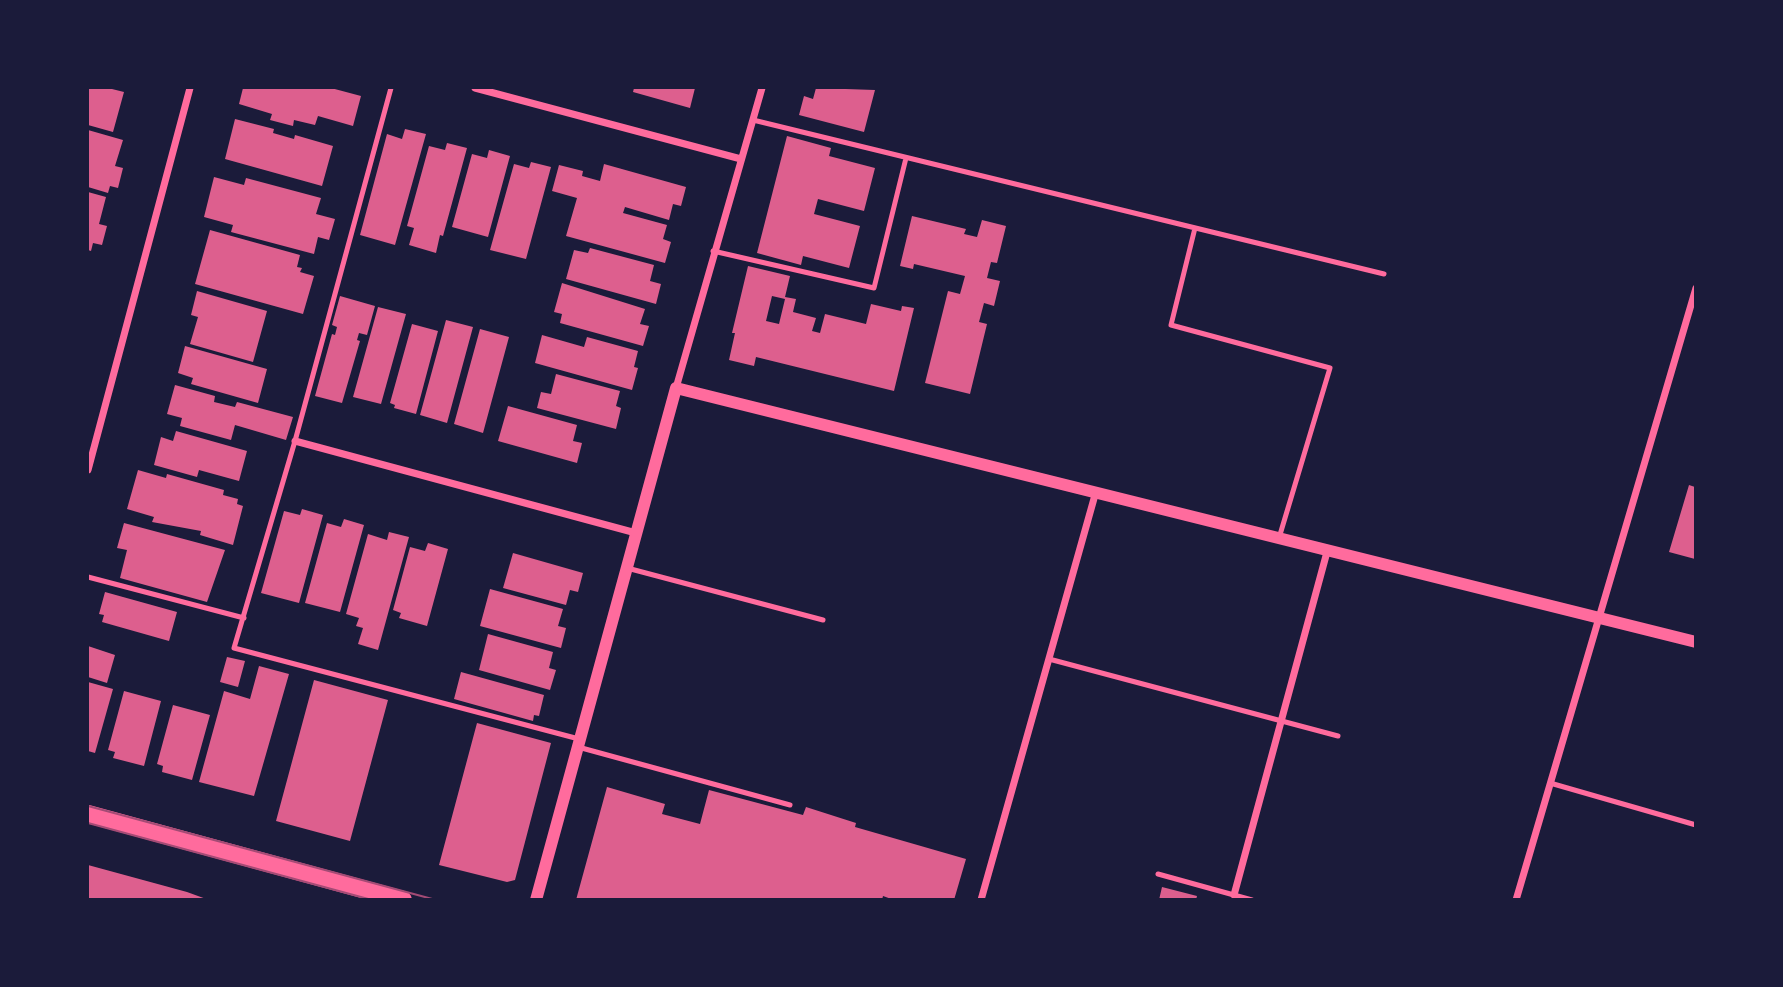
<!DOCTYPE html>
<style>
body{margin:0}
#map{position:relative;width:1783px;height:987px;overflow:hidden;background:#1b1b3a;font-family:Arial,sans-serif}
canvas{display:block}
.frame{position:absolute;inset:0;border:89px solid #1b1b3a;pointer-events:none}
</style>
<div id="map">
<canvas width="1783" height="987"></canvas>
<div class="frame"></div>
</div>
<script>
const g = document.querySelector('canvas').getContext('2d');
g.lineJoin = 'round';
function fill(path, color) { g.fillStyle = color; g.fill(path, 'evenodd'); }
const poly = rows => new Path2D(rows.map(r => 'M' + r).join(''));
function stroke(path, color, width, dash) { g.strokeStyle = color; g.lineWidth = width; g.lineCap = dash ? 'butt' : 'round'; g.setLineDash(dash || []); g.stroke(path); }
const building = poly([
 [88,88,108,88,124,92,113,132,88,125],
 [243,88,331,88,361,96,353,126,318,116,315,125,294,120,293,126,270,120,272,114,239,104],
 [634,88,695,88,690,108,633,92],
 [816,88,875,90,864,132,799,115,804,96,813,99],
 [235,119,274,129,273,133,294,139,295,135,333,146,322,186,225,159],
 [405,129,426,134,395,245,360,235,387,134,402,139],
 [88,130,123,140,115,166,123,168,118,188,110,186,108,193,88,187],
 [787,136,831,148,829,156,875,168,864,211,818,199,814,214,860,226,849,268,803,256,801,265,757,253],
 [447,143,467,148,443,236,440,235,436,253,409,245,414,228,407,226,429,146,445,150],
 [489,150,510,156,488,237,452,227,472,154,487,158],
 [531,162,551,167,526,259,490,250,514,164,529,168],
 [604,164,686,187,681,206,673,204,669,220,625,207,623,213,667,225,663,239,671,242,665,263,566,236,577,198,552,191,559,165,583,171,582,176,600,181],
 [214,177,244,185,246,178,321,198,316,214,335,219,329,240,318,237,314,254,231,232,233,225,204,217],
 [88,192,106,197,99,224,107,226,102,245,93,243,91,251,88,250],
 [912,216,966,229,964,234,977,237,982,220,1006,226,997,263,991,262,987,278,1000,281,994,306,984,303,979,322,987,324,970,394,925,383,948,291,960,294,965,276,914,264,913,269,900,266],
 [210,230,300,255,297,267,302,268,300,272,314,276,303,314,195,284],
 [590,248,654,265,650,281,661,284,656,304,566,279,574,250,588,253],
 [748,266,790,276,785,297,796,299,793,312,816,318,812,331,820,333,825,314,866,324,871,304,901,311,902,306,914,308,894,391,756,357,754,366,729,360,735,333,732,333],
 [772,296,785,299,779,324,766,321],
 [562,283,645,309,640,324,649,326,643,346,560,323,562,314,554,312],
 [197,291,267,311,253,362,190,344,198,317,191,315],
 [340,296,375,306,367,335,359,333,357,340,360,341,342,403,315,396,332,334,335,335,337,327,332,325],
 [378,307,406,314,381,404,353,397],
 [446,320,473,327,447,423,420,415],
 [412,324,438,331,416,414,394,408,395,405,390,403],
 [480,329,509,337,483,433,454,424],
 [542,335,584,347,587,337,638,351,634,367,638,368,632,390,535,363],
 [185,346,267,369,258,403,191,384,193,378,178,373],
 [556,374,620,391,616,406,621,408,616,429,537,408,541,392,551,394],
 [175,385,215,396,214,402,235,407,237,402,293,417,286,440,235,425,231,440,180,426,182,418,167,414],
 [508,406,577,425,573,441,582,443,577,463,498,441],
 [176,431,247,451,239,481,199,470,197,477,154,465,161,437,173,441],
 [138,470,166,478,167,474,224,490,223,495,238,499,237,504,243,506,233,545,200,535,201,531,152,522,154,517,127,509],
 [1689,485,1695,487,1695,559,1669,552],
 [302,509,323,515,299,603,261,593,284,511,300,515],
 [344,519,364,525,340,612,305,603,327,523,341,527],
 [124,523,225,550,207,602,120,578,127,550,117,548],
 [389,532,409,537,378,650,358,644,363,628,356,626,359,618,346,614,368,534,387,540],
 [428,543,448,549,427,626,399,618,401,613,393,610,410,547,425,551],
 [513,553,583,573,578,592,570,590,566,605,503,588],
 [490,589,563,609,558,626,566,628,561,648,480,626],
 [105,592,177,612,169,641,102,622,104,615,99,614],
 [488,634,553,652,549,668,556,670,550,690,479,670],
 [88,646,115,655,107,683,88,677],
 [227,657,245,661,238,687,220,682],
 [259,666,289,674,254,796,199,782,224,691,250,699],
 [461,672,544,695,539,716,534,715,533,721,454,699],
 [314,680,388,700,350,841,276,821],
 [88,682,113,689,95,753,88,751],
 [124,691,161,701,144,766,113,758,115,752,108,750],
 [173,705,210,715,192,780,162,772,163,766,157,764],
 [477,723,551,743,515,880,507,882,439,865],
 [607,787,665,804,662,814,700,824,709,790,803,815,806,807,856,823,855,827,966,859,954,900,894,900,883,896,882,900,576,900],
 [88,865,187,892,209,900,88,900],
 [1162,887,1197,896,1196,900,1159,900]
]);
const service = poly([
 [391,88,295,441,234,648,579,739],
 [753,120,1384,274],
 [1195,228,1171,325,1330,368,1279,538],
 [713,251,874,288,906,158],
 [627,568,823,620],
 [88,577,244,618],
 [1049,659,1338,736],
 [578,747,790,805],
 [1550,783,1696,825],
 [1158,874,1252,900]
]);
const minor = poly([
 [475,88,741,159],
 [676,388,762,88],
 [295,441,636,533],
 [88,470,190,88],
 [1234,895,1327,552],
 [981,900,1095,495],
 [1516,900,1696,288]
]);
const tertiary = poly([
 [536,900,676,388,1696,642]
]);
const primary = poly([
 [88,814,403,900]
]);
const tram = poly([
 [88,806,436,900],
 [88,823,372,900]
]);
fill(building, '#dd5f8e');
stroke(service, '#ff6b9d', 5);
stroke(minor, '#ff6b9d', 7);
stroke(tertiary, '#ff6b9d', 12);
stroke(primary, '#ff6b9d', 18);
stroke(tram, '#a44b75', 2);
</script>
